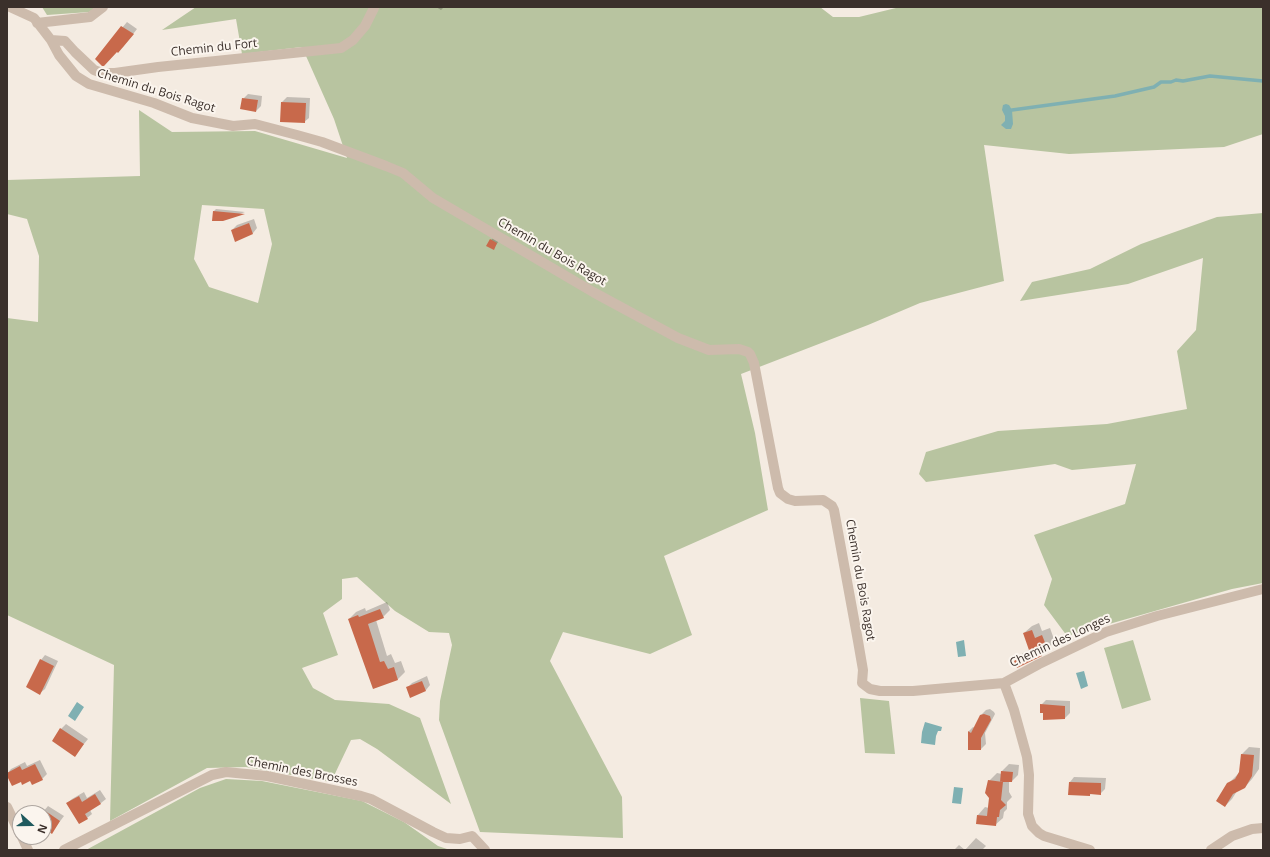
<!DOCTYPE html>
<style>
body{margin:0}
#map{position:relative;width:1270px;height:857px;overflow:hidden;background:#f4ebe1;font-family:"Open Sans",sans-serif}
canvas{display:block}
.frame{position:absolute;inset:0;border:8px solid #3b302b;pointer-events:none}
.north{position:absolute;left:12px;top:805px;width:40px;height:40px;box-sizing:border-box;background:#fbf5ee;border:1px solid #aea6a0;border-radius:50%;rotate:111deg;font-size:11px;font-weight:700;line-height:16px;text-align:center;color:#3b302b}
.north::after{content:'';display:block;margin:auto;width:14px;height:18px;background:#1f5a5e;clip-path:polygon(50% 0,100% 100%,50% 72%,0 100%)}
</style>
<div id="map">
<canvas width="1270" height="857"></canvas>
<div class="frame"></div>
<div class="north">N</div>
</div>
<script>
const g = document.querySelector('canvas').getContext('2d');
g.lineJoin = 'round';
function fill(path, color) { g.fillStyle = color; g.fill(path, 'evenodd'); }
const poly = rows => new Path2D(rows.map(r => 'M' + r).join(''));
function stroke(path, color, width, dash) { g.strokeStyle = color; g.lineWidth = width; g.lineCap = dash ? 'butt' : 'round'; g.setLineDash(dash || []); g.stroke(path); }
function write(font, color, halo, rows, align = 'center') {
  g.font = font + ' "Open Sans",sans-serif'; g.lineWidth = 4; g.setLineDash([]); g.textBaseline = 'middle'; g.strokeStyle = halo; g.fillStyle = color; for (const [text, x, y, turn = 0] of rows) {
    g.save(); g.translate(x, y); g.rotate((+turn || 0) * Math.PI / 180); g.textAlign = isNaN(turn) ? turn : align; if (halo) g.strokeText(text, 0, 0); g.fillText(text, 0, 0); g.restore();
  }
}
const green = poly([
 [42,7,96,7,89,12,47,15],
 [196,7,820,7,833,17,859,17,900,7,1263,7,1263,134,1224,147,1069,154,984,145,1004,281,920,303,868,325,741,374,755,433,768,510,664,556,692,635,650,654,563,632,550,661,622,797,623,838,480,832,439,720,440,701,452,645,449,633,429,632,395,611,357,577,342,579,342,599,323,613,338,655,302,668,313,688,335,700,389,704,420,718,451,804,377,749,360,739,351,740,331,782,246,767,207,768,110,821,114,665,7,615,7,318,38,322,39,256,27,219,7,214,7,180,140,176,139,110,172,132,255,131,347,158,334,119,302,47,242,54,236,19,162,30],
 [202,205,264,209,272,244,258,303,209,287,194,259],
 [1263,213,1263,583,1232,589,1067,636,1044,605,1052,579,1034,535,1125,504,1136,464,1072,470,1055,464,926,482,919,474,926,452,998,431,1107,424,1187,409,1177,351,1196,330,1203,258,1128,284,1020,301,1032,282,1090,269,1141,244,1217,217],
 [1133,640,1151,700,1122,709,1104,648],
 [860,698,889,701,895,754,865,753],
 [226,779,262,781,362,801,404,822,438,846,450,850,86,850,200,788]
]);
const water = poly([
 [1006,104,1009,105,1012,110,1013,124,1011,129,1006,129,1001,125,1005,121,1005,116,1002,110,1003,105],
 [964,640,966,656,958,657,956,642],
 [1084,671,1088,686,1081,689,1076,673],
 [77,702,84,707,75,721,68,716],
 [925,722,942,727,941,731,938,731,936,736,935,745,921,743,922,732],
 [954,787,963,788,961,804,952,803]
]);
const shadow = poly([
 [436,7,444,7,441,10],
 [127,22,137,29,123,47,117,51,96,59],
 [248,94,262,96,261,106,256,111,243,99],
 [287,97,310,98,309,118,304,122,282,102],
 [216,209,245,212,223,220,213,220,214,211],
 [254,219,257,228,253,233,232,230,237,225],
 [493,238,499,241,493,249,491,240],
 [387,602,390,610,383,617,376,620,387,656,391,654,395,663,401,661,405,672,398,679,374,688,349,619,356,612,365,608,366,611],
 [1039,623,1042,631,1050,628,1055,642,1041,655,1015,661,1023,653,1030,650,1024,633,1032,626],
 [45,655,58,661,45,689,40,693,41,660],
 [427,676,430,685,426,690,407,688,412,683],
 [1046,700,1070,701,1070,713,1065,718,1044,712,1041,705],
 [990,709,994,712,995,714,985,733,986,744,981,749,969,749,969,731,973,727,975,728,981,715,986,710],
 [66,724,88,739,75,755,61,729],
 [1249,747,1260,748,1259,769,1252,779,1245,787,1237,791,1232,799,1225,806,1228,784,1240,772,1242,754],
 [40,760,47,774,42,779,21,781,7,774,11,769,25,762,27,766],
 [1009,764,1019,765,1018,775,1012,781,1009,781,1009,792,1012,797,1007,802,1007,809,1004,812,1003,818,995,825,977,823,978,815,985,807,989,808,989,781,997,773,1002,774,1002,771],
 [1074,777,1106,778,1105,789,1100,794,1091,793,1090,795,1069,794,1070,782],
 [100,790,106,799,101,803,90,810,92,814,87,818,67,803,72,799,84,792,87,798],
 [48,806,64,816,52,832,44,827,44,813,42,813],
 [976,838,986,846,982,850,954,850,959,845,965,850]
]);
const stream = poly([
 [1012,110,1115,96,1154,87,1161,82,1171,82,1176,80,1183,81,1210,76,1263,81]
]);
const building = poly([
 [121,26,134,34,118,53,117,52,104,66,102,66,95,59],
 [242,98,258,100,256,112,240,109],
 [281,102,306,103,305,123,280,122],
 [213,211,245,214,223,221,212,221],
 [249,223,253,234,235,242,231,230],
 [490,239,497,243,494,250,486,246],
 [380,609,384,618,368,624,380,662,384,661,388,669,394,667,398,680,373,689,348,619,358,615,359,617],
 [1032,630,1035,638,1042,635,1048,650,1041,653,1042,656,1017,668,1014,661,1030,653,1023,633],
 [40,659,54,666,40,695,26,687],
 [422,681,426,691,410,698,406,687],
 [1040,704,1065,706,1065,719,1043,720,1043,713,1040,713],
 [984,714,990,716,991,720,981,738,981,750,968,750,968,731,971,733,980,715],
 [60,728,84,744,75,757,52,741],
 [1241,754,1254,755,1252,776,1245,788,1233,794,1225,807,1216,801,1227,783,1235,779,1239,772],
 [35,764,43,780,32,785,30,781,22,785,21,782,12,786,7,776,7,773,20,766,22,770],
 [1001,771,1013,772,1012,782,1000,782],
 [988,780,1003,782,1001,800,1006,805,1000,810,999,817,997,817,996,826,976,824,977,815,987,816,989,798,985,793],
 [1069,782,1101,783,1101,795,1090,794,1090,796,1068,795],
 [95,794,101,804,85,814,88,819,79,824,66,803,79,796,82,802],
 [44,810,60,821,52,834,44,828]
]);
const minor = poly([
 [10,7,34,18,51,40,59,55,76,76,89,84,154,103,192,118,233,126,255,124,297,135,322,142,386,166,403,173,433,198,593,292,678,338,709,350,739,349,748,352,750,354,754,363,778,488,780,493,788,499,795,501,823,500,832,506,834,510,858,641,863,670,862,683,870,689,880,691,913,691,1004,683,1039,664,1106,632,1157,616,1263,589],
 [37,23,90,17,103,7],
 [51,40,65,41,75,52,94,70,102,73,115,73,158,67,341,48,353,40,365,26,374,8],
 [1004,683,1014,710,1027,757,1029,775,1028,814,1032,826,1039,833,1044,836,1090,850],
 [7,807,20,834],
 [22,837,28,850],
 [64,850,212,775,226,772,267,776,361,796,371,799,433,832,446,838,460,839,472,836,485,850],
 [1211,850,1232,836,1252,829,1263,828]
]);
const streetNames = [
 ["Chemin du Fort",214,48,-6],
 ["Chemin du Bois Ragot",156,91,17],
 ["Chemin du Bois Ragot",552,252,30],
 ["Chemin du Bois Ragot",860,580,80],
 ["Chemin des Longes",1060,641,-25],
 ["Chemin des Brosses",302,772,11]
];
fill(green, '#b8c4a0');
fill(water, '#7fb0b2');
fill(shadow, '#0003');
stroke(stream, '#7fb0b2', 3.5);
fill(building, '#c8694b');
stroke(minor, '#cdbbac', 10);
write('12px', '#3b302b', '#fbf5ee', streetNames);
</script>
